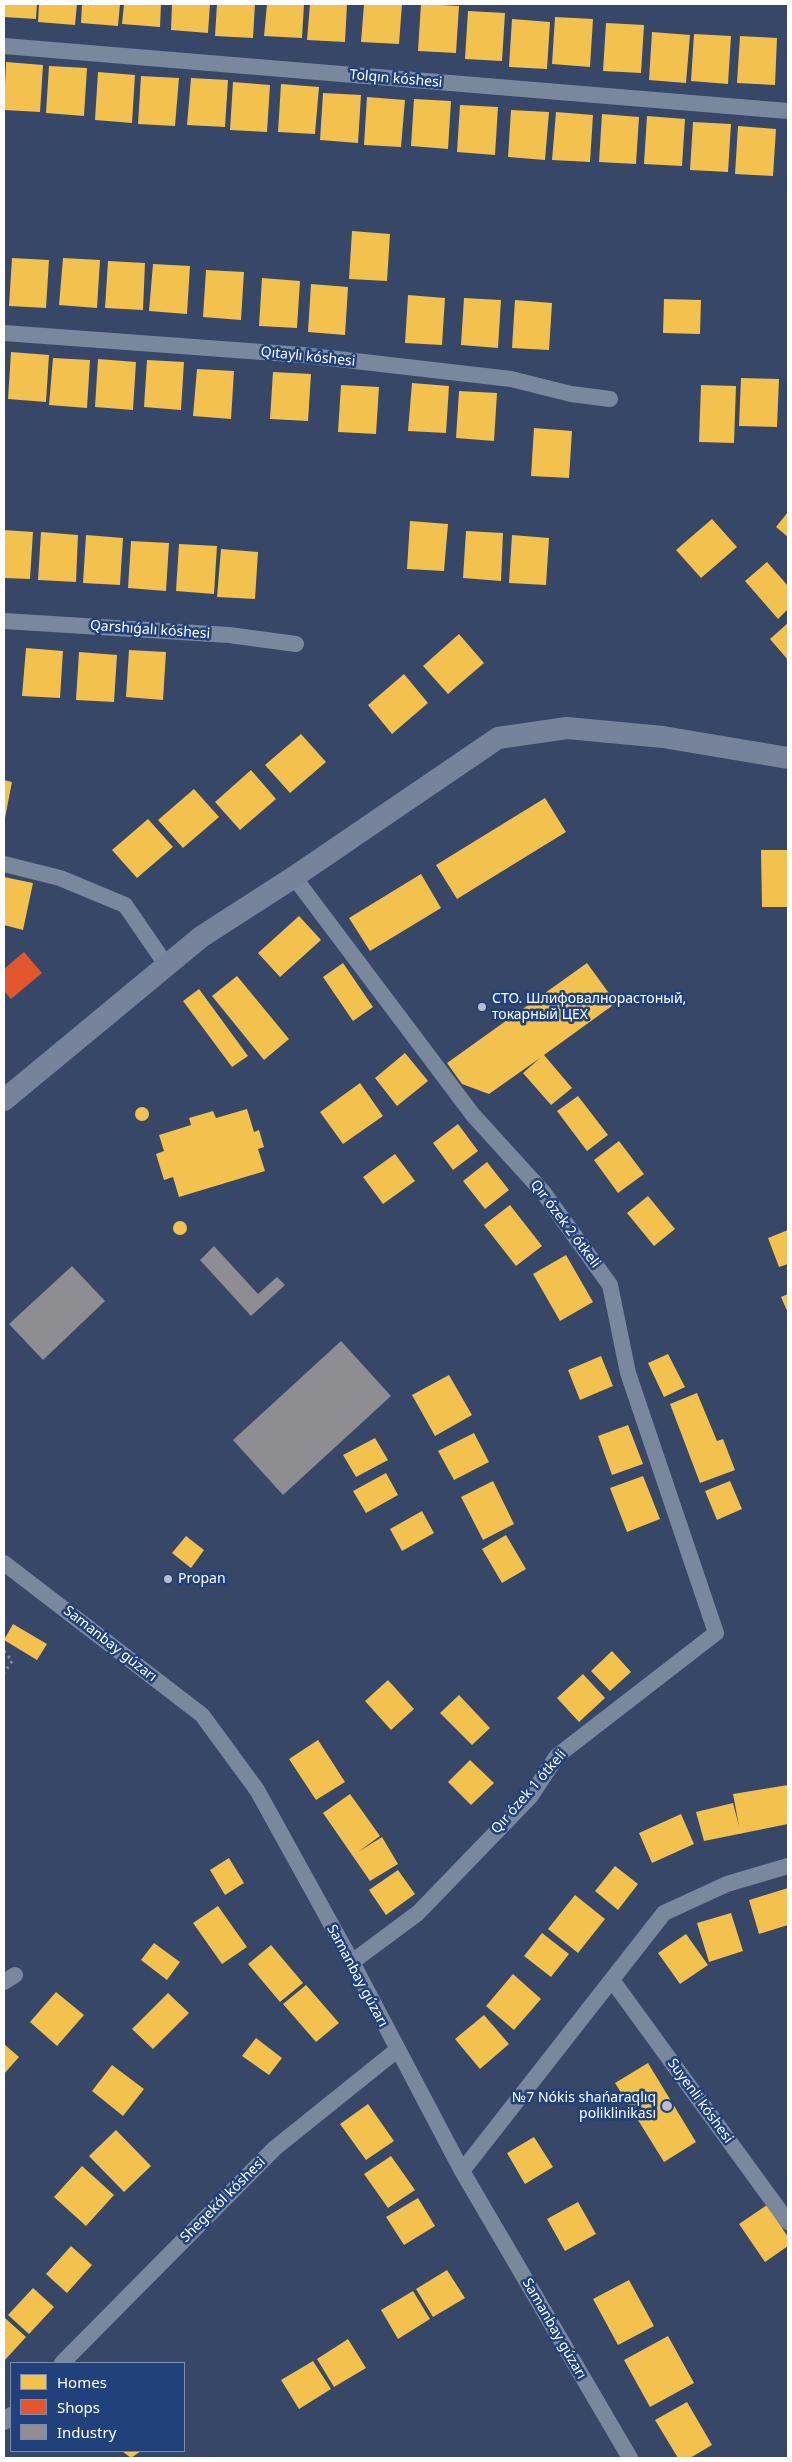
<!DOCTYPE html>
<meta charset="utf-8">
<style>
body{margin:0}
#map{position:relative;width:792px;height:2462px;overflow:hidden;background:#364767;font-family:"Noto Sans",sans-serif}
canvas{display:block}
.frame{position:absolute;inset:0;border:5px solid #fff;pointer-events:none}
.legend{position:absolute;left:10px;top:2362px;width:175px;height:90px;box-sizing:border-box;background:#21417c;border:1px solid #7a8db0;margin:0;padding:6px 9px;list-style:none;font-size:15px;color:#fff}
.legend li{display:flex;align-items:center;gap:10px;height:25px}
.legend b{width:25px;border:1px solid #7a8db0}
</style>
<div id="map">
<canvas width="792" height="2462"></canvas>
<div class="frame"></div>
<ul class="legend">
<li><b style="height:14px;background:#f2c14e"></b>Homes</li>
<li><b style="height:14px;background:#e4572e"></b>Shops</li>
<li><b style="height:14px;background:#8d8d92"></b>Industry</li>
</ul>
</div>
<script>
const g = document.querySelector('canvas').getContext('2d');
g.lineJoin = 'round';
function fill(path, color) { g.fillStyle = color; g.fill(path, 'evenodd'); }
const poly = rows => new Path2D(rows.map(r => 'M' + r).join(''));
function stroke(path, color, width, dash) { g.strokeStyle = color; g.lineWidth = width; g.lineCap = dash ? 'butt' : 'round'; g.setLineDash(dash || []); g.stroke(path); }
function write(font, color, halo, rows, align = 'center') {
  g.font = font + ' "Noto Sans",sans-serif'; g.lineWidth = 5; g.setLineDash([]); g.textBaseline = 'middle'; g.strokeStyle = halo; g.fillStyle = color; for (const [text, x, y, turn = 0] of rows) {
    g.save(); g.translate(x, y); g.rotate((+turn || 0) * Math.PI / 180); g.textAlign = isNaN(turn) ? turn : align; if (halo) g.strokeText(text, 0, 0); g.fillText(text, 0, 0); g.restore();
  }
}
const homes = poly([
 [4,4,37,4,36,19,4,17],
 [39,4,77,4,75,25,38,22],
 [82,4,120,4,118,26,81,23],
 [124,4,161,4,160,27,122,24],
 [172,4,210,4,208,33,171,30],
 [217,4,255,4,253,38,215,36],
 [267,4,304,4,302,38,264,36],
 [310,4,347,4,345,42,307,40],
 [364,4,402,4,399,44,361,42],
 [421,4,459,6,456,53,418,51],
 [468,11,505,13,502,61,465,59],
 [555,17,593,19,590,67,552,64],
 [512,19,550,22,547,69,509,67],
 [606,23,644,25,641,73,603,71],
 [652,32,690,35,686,83,649,80],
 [694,34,731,36,728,84,691,81],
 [740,36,777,38,775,85,737,83],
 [6,62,43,65,40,112,4,110],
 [49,66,87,68,84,116,46,113],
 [98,72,135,75,132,123,95,120],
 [141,76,179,78,175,126,138,124],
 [191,78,228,80,225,127,187,125],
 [233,82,270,85,267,132,230,130],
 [281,84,319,87,315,134,278,132],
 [323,93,361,95,358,143,320,140],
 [367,97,405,100,401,147,364,145],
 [414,99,451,101,448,149,411,146],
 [460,105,498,107,495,155,457,152],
 [511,110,549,112,545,160,508,157],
 [556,112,593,115,590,162,552,160],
 [602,114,639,117,636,164,599,162],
 [647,116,685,119,682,166,644,164],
 [693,122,731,124,728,172,690,170],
 [738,126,776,129,773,176,735,174],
 [352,231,390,234,387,281,349,279],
 [12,258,49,260,46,308,9,306],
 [63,258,100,260,97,308,59,305],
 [108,261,145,263,143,310,105,308],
 [153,264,190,266,187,314,149,311],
 [206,270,244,272,241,320,203,317],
 [262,278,300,281,297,328,259,326],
 [311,284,348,287,345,335,308,332],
 [408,295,445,298,442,345,405,343],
 [464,298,501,300,498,348,461,345],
 [664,299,701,300,700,334,663,333],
 [515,300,552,303,549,350,512,348],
 [11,352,49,355,46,402,8,399],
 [53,358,90,360,87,408,49,405],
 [98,359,136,362,133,410,95,407],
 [147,360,184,362,181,410,144,407],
 [197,369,234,371,231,419,193,416],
 [273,372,311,374,308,421,270,419],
 [741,378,779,379,777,427,739,426],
 [412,383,449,386,446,433,408,431],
 [341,385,379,387,376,434,338,432],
 [701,385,736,386,734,443,699,442],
 [459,391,497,393,494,441,456,438],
 [534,428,572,431,569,478,531,476],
 [788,512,788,537,776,527],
 [712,519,737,547,701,578,676,550],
 [410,521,448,524,444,571,407,569],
 [4,530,33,532,30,579,4,578],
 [466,531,503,533,501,581,463,578],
 [41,532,78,535,76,582,38,580],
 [86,535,123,538,120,585,83,583],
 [512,535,549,538,546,585,509,583],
 [131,541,169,543,166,591,128,588],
 [179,544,217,546,214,594,176,591],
 [221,549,258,552,255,599,217,597],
 [767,562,788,586,788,609,778,619,745,581],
 [788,623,788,660,770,639],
 [459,634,484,663,448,694,423,666],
 [26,648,63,651,60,698,22,696],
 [129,650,166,652,163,700,126,697],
 [79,652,117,655,114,702,76,700],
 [404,674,428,703,392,734,368,705],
 [301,734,326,762,290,793,265,765],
 [251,770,276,799,240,830,215,802],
 [4,780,12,782,5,818,4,818],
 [194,789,219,817,183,848,158,820],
 [545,798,566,832,457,899,436,865],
 [148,819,173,847,137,878,112,850],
 [761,850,788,850,788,907,762,907],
 [421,874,441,908,370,951,349,918],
 [4,877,33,883,23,930,4,925],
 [299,916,321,940,280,977,258,953],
 [343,963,373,1007,353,1021,323,977],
 [587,963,616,1003,544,1055,572,1088,551,1105,523,1073,540,1058,489,1094,462,1084,447,1063],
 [237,976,289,1039,264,1060,212,996],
 [199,989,248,1056,232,1067,183,1001],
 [405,1053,428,1081,397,1106,375,1078],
 [360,1083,383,1116,343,1144,320,1112],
 [578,1096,608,1135,587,1151,557,1111],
 '135 1114a7 7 0 1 1 14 0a7 7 0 1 1-14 0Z',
 [247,1109,254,1132,259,1130,264,1147,258,1149,265,1171,179,1197,173,1177,164,1180,156,1154,164,1151,159,1135,191,1125,189,1118,213,1111,216,1118],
 [458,1124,478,1151,453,1170,433,1143],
 [619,1141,644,1174,618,1193,594,1160],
 [395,1154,415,1181,383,1204,363,1177],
 [487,1162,509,1190,485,1209,463,1181],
 [648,1196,675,1229,654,1246,627,1213],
 [510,1205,542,1246,516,1266,484,1225],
 '173 1228a7 7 0 1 1 14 0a7 7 0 1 1-14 0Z',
 [788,1230,788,1264,779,1267,768,1238],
 [566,1255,593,1302,560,1321,533,1274],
 [788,1294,788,1313,781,1297],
 [668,1354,685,1387,664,1397,648,1363],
 [601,1356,613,1386,580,1400,568,1370],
 [449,1375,472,1415,435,1436,412,1395],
 [697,1393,717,1441,723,1439,735,1470,700,1483,670,1404],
 [628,1425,643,1464,612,1475,598,1436],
 [474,1433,489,1462,454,1480,438,1451],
 [375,1438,388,1460,356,1477,343,1455],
 [386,1473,398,1495,366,1513,353,1491],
 [643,1476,660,1519,627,1532,610,1488],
 [493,1481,514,1524,483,1540,461,1497],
 [730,1481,742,1509,717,1520,705,1491],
 [422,1511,434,1533,402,1551,390,1529],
 [506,1535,526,1569,502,1583,482,1549],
 [186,1536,204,1550,191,1568,172,1553],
 [13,1624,47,1644,37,1660,4,1640],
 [612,1651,631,1672,610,1691,591,1671],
 [583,1674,605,1698,579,1722,557,1698],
 [388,1680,414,1709,391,1730,365,1701],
 [459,1695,490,1728,472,1745,440,1713],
 [318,1740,345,1782,316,1800,289,1759],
 [470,1760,494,1783,471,1805,448,1782],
 [788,1785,788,1824,704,1841,696,1812,733,1803,739,1826,733,1794],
 [350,1794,380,1836,358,1852,382,1837,398,1864,370,1881,323,1813],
 [681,1814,694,1844,652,1863,639,1833],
 [229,1858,244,1883,225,1895,210,1870],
 [615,1866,638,1884,618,1910,595,1891],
 [398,1870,415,1894,386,1915,369,1890],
 [788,1888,788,1925,759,1934,749,1900],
 [575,1895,605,1919,578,1953,548,1929],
 [218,1906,247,1947,222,1964,193,1923],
 [731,1913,743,1951,709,1962,697,1923],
 [542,1933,569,1954,551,1977,524,1956],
 [686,1934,708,1965,680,1984,658,1953],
 [154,1943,180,1962,167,1980,141,1960],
 [271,1945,303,1983,280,2002,248,1964],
 [513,1974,541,1999,514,2030,486,2006],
 [306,1985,339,2023,316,2042,283,2004],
 [56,1992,84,2015,57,2046,30,2022],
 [168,1993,189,2013,153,2049,132,2029],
 [484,2015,509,2044,480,2069,455,2039],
 [256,2038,282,2058,269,2075,242,2056],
 [4,2044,19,2057,4,2074],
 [648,2063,696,2142,664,2162,615,2083],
 [112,2065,144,2089,123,2116,92,2091],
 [368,2104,394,2141,366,2160,340,2124],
 [116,2130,151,2166,124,2192,89,2156],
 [534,2137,553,2167,525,2184,507,2153],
 [391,2156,415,2190,388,2208,364,2174],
 [82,2166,114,2195,86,2226,54,2197],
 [418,2198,435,2226,404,2245,386,2217],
 [578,2202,596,2234,565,2251,547,2219],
 [767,2205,788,2237,788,2246,765,2262,739,2224],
 [71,2246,92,2265,67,2293,46,2274],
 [447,2270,465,2298,433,2317,416,2289],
 [629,2280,654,2326,618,2345,593,2299],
 [33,2288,54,2307,29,2334,8,2315],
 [413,2291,430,2319,398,2339,381,2310],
 [5,2318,26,2337,4,2361,4,2319],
 [668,2336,694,2383,650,2407,624,2360],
 [348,2339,366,2368,334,2387,317,2359],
 [313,2361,331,2389,299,2409,281,2380],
 [687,2402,712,2445,690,2458,678,2458,655,2420],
 [122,2451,141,2451,131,2458]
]);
const shops = poly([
 [24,952,42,973,11,999,4,991,4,969]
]);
const industry = poly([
 [214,1246,258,1294,277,1277,285,1285,251,1316,200,1260],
 [72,1266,105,1301,43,1360,9,1324],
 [341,1341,391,1396,283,1495,233,1440]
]);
const path = poly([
 [4,1651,12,1661,4,1673]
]);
const street = poly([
 [4,46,788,111],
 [4,333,303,355,511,379,571,394,610,399],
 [4,621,229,635,296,644],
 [4,864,60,878,125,905,167,966],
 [294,877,473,1115,543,1192,610,1285,628,1373,716,1633,557,1756,530,1797,418,1913,352,1962],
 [4,1563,202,1715,257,1790,352,1962,462,2171,630,2458],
 [612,1980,788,2222],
 [4,1982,15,1975],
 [462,2171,664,1913,727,1884,788,1866],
 [62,2363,275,2148,397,2050],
 [4,2422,11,2415]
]);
const secondary = poly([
 [4,1100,201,937,294,877,498,738,567,728,663,737,788,758]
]);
const markers = [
 [482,1007,5,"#b9bfca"],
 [168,1579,5,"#b9bfca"],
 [667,2106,6,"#b9bfca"]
];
const streetNames = [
 ["Tolqın kóshesi",396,79,5],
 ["Qıtaylı kóshesi",308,357,6],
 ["Qarshıǵalı kóshesi",150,630,4],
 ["Qır ózek 2 ótkeli",565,1224,53],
 ["Samanbay gúzarı",110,1644,38],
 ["Qır ózek 1 ótkeli",529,1792,-49],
 ["Samanbay gúzarı",357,1976,62],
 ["Suyenli kóshesi",700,2101,54],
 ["Shegekól kóshesi",223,2200,-45],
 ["Samanbay gúzarı",554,2329,60]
];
const poiNames = [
 ["СТО. Шлифовалнорастоный,",492,999],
 ["токарный ЦЕХ",492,1015],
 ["Propan",178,1579],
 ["№7 Nókis shańaraqlıq",656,2098,"right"],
 ["poliklinikası",656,2114,"right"]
];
fill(homes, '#f2c14e');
fill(shops, '#e4572e');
fill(industry, '#8d8d92');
stroke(path, '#7a889e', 3, [2.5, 4]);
stroke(street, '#7a889e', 16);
stroke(secondary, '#77839a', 22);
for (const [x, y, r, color] of markers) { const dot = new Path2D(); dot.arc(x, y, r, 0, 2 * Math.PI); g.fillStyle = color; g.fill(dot); stroke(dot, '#21417c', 2); }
write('14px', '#fff', '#21417c', streetNames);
write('14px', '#fff', '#21417c', poiNames, 'left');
</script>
